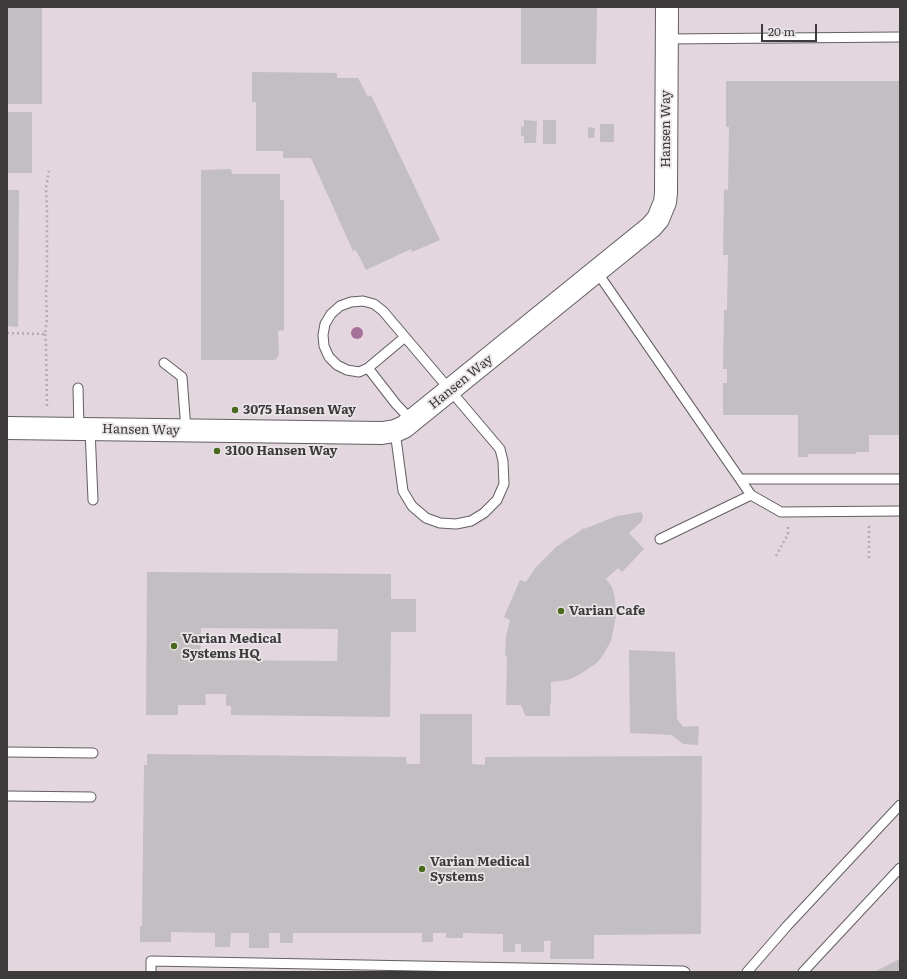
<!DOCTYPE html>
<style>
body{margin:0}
#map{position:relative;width:907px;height:979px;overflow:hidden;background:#e9e4e7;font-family:Literata,serif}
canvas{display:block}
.frame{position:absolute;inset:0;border:8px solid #3c3a3b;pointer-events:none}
.scale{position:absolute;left:761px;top:24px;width:56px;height:18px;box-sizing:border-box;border:2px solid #3c3a3b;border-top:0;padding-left:5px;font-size:12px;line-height:14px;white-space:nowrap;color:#3c3a3b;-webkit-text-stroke:3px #e9e4e7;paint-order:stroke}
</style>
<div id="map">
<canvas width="907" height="979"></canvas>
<div class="frame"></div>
<div class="scale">20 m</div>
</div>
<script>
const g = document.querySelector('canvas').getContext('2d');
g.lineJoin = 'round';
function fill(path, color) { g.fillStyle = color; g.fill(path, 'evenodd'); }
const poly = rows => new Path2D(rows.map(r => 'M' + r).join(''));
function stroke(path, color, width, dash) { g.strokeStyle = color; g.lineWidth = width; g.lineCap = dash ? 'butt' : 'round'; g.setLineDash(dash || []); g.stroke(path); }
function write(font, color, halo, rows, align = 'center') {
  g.font = font + ' Literata,serif'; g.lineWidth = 3.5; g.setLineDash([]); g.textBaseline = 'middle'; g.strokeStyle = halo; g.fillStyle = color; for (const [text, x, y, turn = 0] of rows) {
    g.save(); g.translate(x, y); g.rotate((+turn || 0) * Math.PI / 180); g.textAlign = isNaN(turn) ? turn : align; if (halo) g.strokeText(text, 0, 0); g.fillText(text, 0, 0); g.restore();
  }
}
const built = poly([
 [7,7,900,7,900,972,7,972]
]);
const building = poly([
 [7,7,42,7,42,104,7,104],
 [521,7,597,7,596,64,521,64],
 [252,72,337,73,337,78,358,78,368,97,371,95,440,240,412,252,411,249,366,270,356,250,353,251,311,158,283,158,283,151,256,151,256,102,252,102],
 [726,81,900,81,900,435,869,435,869,452,856,452,856,454,808,454,808,457,798,457,798,415,723,415,723,383,727,383,727,369,723,369,724,310,727,310,728,255,723,255,724,189,728,190,729,127,726,127],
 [7,112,32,112,32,173,7,173],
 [524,120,537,121,536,143,524,143,524,136,521,136,521,126,524,127],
 [543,120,556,120,556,144,543,144],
 [600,124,614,124,614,142,600,142],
 [588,127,595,128,594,138,588,138],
 [231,169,232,174,280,174,280,200,284,200,284,330,278,331,279,354,278,357,275,360,201,360,201,170],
 [7,190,19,190,18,327,7,326],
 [641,512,643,515,642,521,629,533,644,549,622,572,618,568,606,579,612,587,615,598,616,616,611,641,603,655,598,662,582,673,568,680,551,682,551,703,550,705,550,716,527,716,525,715,521,705,506,705,507,657,505,656,506,637,510,620,504,617,520,580,526,582,536,567,556,547,584,528,584,529,617,516],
 [147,572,391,574,391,599,416,599,416,632,391,632,390,717,231,715,231,706,226,706,226,694,205,694,206,705,178,705,178,715,146,715],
 [201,628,338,629,337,661,200,660],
 [629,650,675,652,677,719,683,727,699,726,698,745,683,744,672,735,630,733],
 [420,714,472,714,472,764,485,765,485,757,702,756,701,934,594,935,594,959,550,959,551,941,544,941,544,952,521,952,521,944,515,944,515,952,503,952,503,934,463,933,463,938,446,938,446,933,433,933,433,942,422,942,422,933,293,933,293,943,280,943,280,933,269,933,269,948,249,948,249,933,231,933,230,947,215,947,215,933,171,932,171,942,140,942,140,926,142,926,144,765,147,765,147,754,406,757,407,764,420,764],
 [900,959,900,972,874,972]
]);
const path = poly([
 [7,333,45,334,47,319,46,292,47,278,47,209,46,188,49,171],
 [45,334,46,344,47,408],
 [776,556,788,534,788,526],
 [869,558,869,525]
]);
const lane = poly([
 [667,39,900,37],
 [597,272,751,495,781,512,900,511],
 [363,301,374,304,383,311,405,337,368,368,359,372,347,370,337,365,329,357,324,346,323,335,325,324,331,314,340,306,351,302,363,301],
 [164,363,182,377,186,430],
 [368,368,396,404,412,421],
 [78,388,79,429],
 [90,429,93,500],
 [395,431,403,491,412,506,426,518,440,523,456,524,471,521,484,513,497,500,504,484,503,461,500,449,405,337],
 [740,479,900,479],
 [660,539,751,495],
 [7,752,93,753],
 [7,796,91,797],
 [151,972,151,961,683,971,685,972],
 [747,972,787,926,900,805],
 [803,972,900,868]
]);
const secondary = poly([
 [7,428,382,433,395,431,404,427,651,227,658,219,665,202,666,193,667,7]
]);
const trees = [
 [357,333]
];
const markers = [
 [235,410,4,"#4a691f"],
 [217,451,4,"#4a691f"],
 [561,611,4,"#4a691f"],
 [174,646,4,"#4a691f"],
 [422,869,4,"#4a691f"]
];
const streetNames = [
 ["Hansen Way",666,129,-90],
 ["Hansen Way",461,382,-39],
 ["Hansen Way",141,430,1]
];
const poiNames = [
 ["3075 Hansen Way",243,410],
 ["3100 Hansen Way",225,451],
 ["Varian Cafe",569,611],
 ["Varian Medical",182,639],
 ["Systems HQ",182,654],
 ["Varian Medical",430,862],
 ["Systems",430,877]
];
fill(built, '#e3d6de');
fill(building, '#c3bec1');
stroke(lane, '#635f62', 11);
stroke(secondary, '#635f62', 24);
stroke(path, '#b1adaf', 2.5, [2, 3]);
stroke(lane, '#fff', 9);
stroke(secondary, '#fff', 22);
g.fillStyle = '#a57099';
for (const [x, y] of trees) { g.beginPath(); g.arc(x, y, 6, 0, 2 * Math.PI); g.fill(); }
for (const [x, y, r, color] of markers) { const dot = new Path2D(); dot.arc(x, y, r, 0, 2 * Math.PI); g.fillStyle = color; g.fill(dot); stroke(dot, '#e9e4e7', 1.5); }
write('13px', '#3c3a3b', '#e9e4e7', streetNames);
write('bold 13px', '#3c3a3b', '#e9e4e7', poiNames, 'left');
</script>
